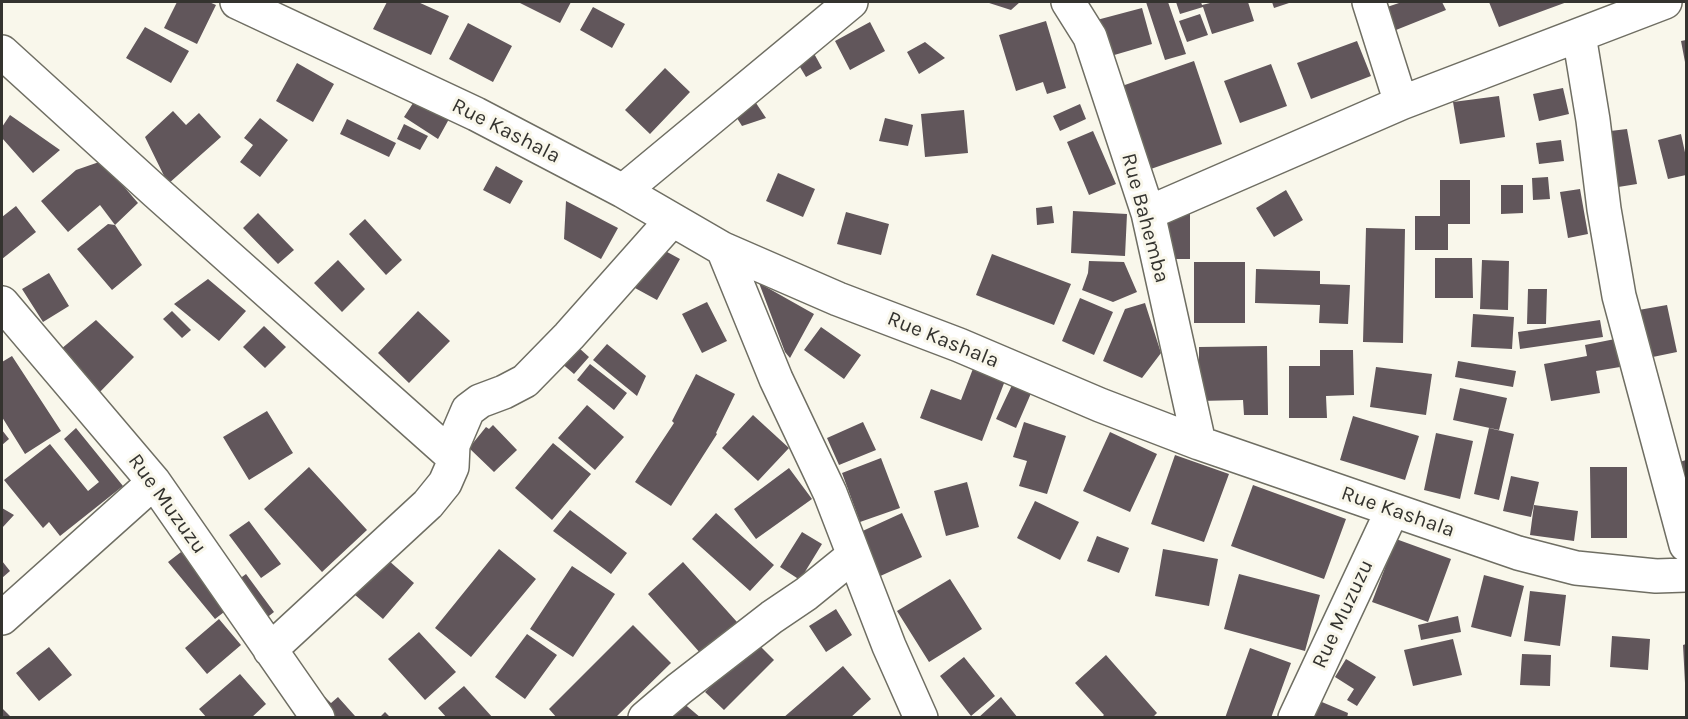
<!DOCTYPE html>
<style>
body{margin:0}
#map{position:relative;width:1688px;height:719px;overflow:hidden;background:#f9f7eb;font-family:Karla,sans-serif}
canvas{display:block}
.frame{position:absolute;inset:0;border:3px solid #34332f;pointer-events:none}
</style>
<div id="map">
<canvas width="1688" height="719"></canvas>
<div class="frame"></div>
</div>
<script>
const g = document.querySelector('canvas').getContext('2d');
g.lineJoin = 'round';
function fill(path, color) { g.fillStyle = color; g.fill(path, 'evenodd'); }
const poly = rows => new Path2D(rows.map(r => 'M' + r).join(''));
function stroke(path, color, width, dash) { g.strokeStyle = color; g.lineWidth = width; g.lineCap = dash ? 'butt' : 'round'; g.setLineDash(dash || []); g.stroke(path); }
function write(font, color, halo, rows, align = 'center') {
  g.font = font + ' Karla,sans-serif'; g.lineWidth = 6; g.setLineDash([]); g.textBaseline = 'middle'; g.strokeStyle = halo; g.fillStyle = color; for (const [text, x, y, turn = 0] of rows) {
    g.save(); g.translate(x, y); g.rotate((+turn || 0) * Math.PI / 180); g.textAlign = isNaN(turn) ? turn : align; if (halo) g.strokeText(text, 0, 0); g.fillText(text, 0, 0); g.restore();
  }
}
const building = poly([
 [177,2,209,2,216,5,197,44,164,28],
 [387,2,418,2,449,16,431,55,373,29],
 [518,2,571,2,560,23],
 [986,2,1020,2,1011,10],
 [1146,2,1168,2,1186,54,1165,60],
 [1176,2,1201,2,1202,5,1214,2,1248,2,1254,21,1212,34,1203,7,1180,14],
 [1272,2,1292,2,1274,8],
 [1402,2,1442,2,1446,10,1396,30,1387,7],
 [1489,2,1567,2,1499,27],
 [593,7,625,24,612,48,580,30],
 [1142,8,1152,44,1104,58,1093,21],
 [1200,14,1208,35,1187,42,1179,21],
 [1046,21,1066,88,1047,94,1043,82,1016,91,999,35],
 [870,22,885,51,850,70,835,41],
 [468,23,512,46,493,82,449,59],
 [145,27,189,51,171,83,126,58],
 [1686,40,1686,62,1685,62,1681,41],
 [1357,41,1371,76,1311,99,1297,63],
 [925,42,945,58,919,74,907,52],
 [811,48,822,68,806,77,794,57],
 [1194,61,1222,144,1148,170,1119,87],
 [297,63,334,84,313,122,276,101],
 [1271,64,1287,106,1240,123,1224,81],
 [665,68,690,92,650,134,625,110],
 [1563,88,1569,114,1539,121,1533,94],
 [748,91,766,118,742,126,728,104],
 [1499,96,1505,137,1460,144,1453,102],
 [415,100,449,119,438,139,404,117],
 [1080,104,1086,119,1060,131,1053,116],
 [964,110,968,153,925,157,921,114],
 [173,111,186,125,199,113,221,137,168,184,145,137],
 [10,115,60,150,33,173,2,138,2,127],
 [260,118,288,140,260,177,240,162,253,145,244,138],
 [885,118,913,125,908,146,879,141],
 [347,119,396,143,389,157,340,134],
 [404,124,428,136,420,150,397,139],
 [1627,129,1637,184,1612,188,1602,132],
 [1093,131,1116,184,1089,195,1067,142],
 [1681,134,1686,157,1686,175,1668,179,1658,140],
 [1561,140,1564,161,1539,164,1536,143],
 [102,161,138,203,115,225,100,205,68,232,41,201,76,170],
 [496,166,523,181,510,204,483,190],
 [778,173,815,189,803,217,766,201],
 [1548,177,1550,199,1533,200,1532,178],
 [1440,180,1470,180,1470,224,1448,224,1448,250,1415,250,1415,216,1440,216],
 [1501,185,1523,185,1523,213,1501,214],
 [1580,189,1588,234,1568,238,1560,192],
 [1286,190,1303,220,1274,237,1256,208],
 [566,201,618,228,601,259,564,239],
 [16,206,36,232,2,259,2,217],
 [1052,206,1054,223,1037,225,1036,208],
 [1168,208,1190,208,1190,259,1168,259],
 [1073,211,1127,214,1125,256,1071,253],
 [846,212,889,224,881,255,837,244],
 [258,213,294,250,278,264,243,228],
 [365,219,402,260,386,275,349,234],
 [108,224,115,225,142,265,112,290,77,249],
 [1366,228,1405,229,1403,343,1363,342],
 [658,247,680,259,657,300,635,288],
 [992,254,1071,284,1054,325,976,295],
 [1435,258,1472,258,1473,298,1435,298],
 [338,260,365,289,342,312,314,283],
 [1482,260,1509,261,1508,310,1480,309],
 [1089,261,1124,262,1137,292,1113,302,1082,290,1088,273],
 [1194,262,1245,262,1245,323,1194,323],
 [1256,269,1320,271,1320,284,1350,285,1348,324,1319,323,1320,305,1255,303],
 [49,273,69,306,43,322,22,289],
 [208,279,246,311,219,341,174,304],
 [759,283,814,314,790,358,785,352],
 [1528,289,1547,289,1546,324,1527,324],
 [1080,298,1113,312,1094,355,1062,341],
 [707,302,727,341,702,353,682,314],
 [1145,303,1161,353,1142,378,1103,361,1125,309],
 [1667,305,1677,352,1643,359,1633,311],
 [172,311,191,330,182,338,163,319],
 [418,311,450,341,409,383,378,353],
 [1473,314,1514,317,1512,349,1471,347],
 [96,320,134,357,96,396,61,349],
 [1600,320,1603,337,1520,349,1518,332],
 [264,326,286,347,265,368,243,347],
 [821,327,861,355,844,379,804,350],
 [569,339,589,357,574,374,553,356],
 [1615,339,1620,367,1596,371,1600,393,1551,401,1544,364,1587,356,1585,345],
 [607,344,646,376,637,396,593,360],
 [1267,346,1268,415,1244,415,1243,400,1199,401,1199,347],
 [1320,350,1353,350,1354,395,1326,396,1327,418,1289,418,1289,366,1320,366],
 [12,356,61,431,25,454,2,417,2,362],
 [1458,361,1516,371,1513,387,1455,377],
 [590,364,627,393,614,410,577,380],
 [974,366,1006,378,982,441,920,418,931,389,961,400],
 [1376,367,1432,374,1426,415,1370,407],
 [696,374,735,394,716,433,717,434,671,506,635,482,674,423,672,421],
 [1013,383,1032,391,1016,428,996,419],
 [1460,388,1507,398,1499,430,1453,420],
 [587,405,624,437,595,470,558,438],
 [267,411,293,453,249,480,223,437],
 [753,415,789,448,758,481,722,448],
 [1353,416,1419,436,1405,480,1340,460],
 [863,422,876,450,839,465,827,438],
 [1024,422,1066,436,1047,494,1019,486,1027,461,1013,457],
 [493,425,517,450,494,472,469,448,486,427,489,429],
 [76,428,123,486,60,536,49,522,43,528,4,480,50,444,88,491,99,482,64,439],
 [1489,428,1514,434,1499,500,1474,494],
 [2,430,9,439,2,445],
 [1110,432,1157,454,1130,512,1083,491],
 [1436,433,1473,441,1460,499,1424,490],
 [553,443,591,474,552,520,515,488],
 [1175,455,1229,474,1204,542,1151,524],
 [881,458,900,508,860,522,842,473],
 [1686,460,1686,486,1673,464],
 [309,467,367,530,322,572,264,509],
 [1590,467,1627,467,1627,538,1591,538],
 [789,468,812,499,756,539,734,509],
 [1511,476,1539,482,1531,517,1503,511],
 [967,482,979,527,946,536,934,491],
 [1253,485,1346,519,1324,579,1231,546],
 [1035,501,1079,522,1060,560,1017,538],
 [1534,505,1578,511,1574,541,1530,535],
 [2,508,14,515,2,528],
 [570,510,627,553,611,574,553,531],
 [716,513,774,565,750,591,692,539],
 [902,513,922,557,876,578,856,534],
 [249,521,281,564,261,578,229,535],
 [802,532,822,544,800,580,780,567],
 [1097,536,1129,548,1119,573,1087,561],
 [1396,539,1451,559,1428,622,1372,602],
 [499,549,536,579,471,657,435,628],
 [1163,549,1218,559,1209,606,1155,596],
 [181,552,228,609,215,619,168,562],
 [379,552,414,583,383,619,347,588],
 [2,561,10,571,2,578],
 [683,562,746,632,709,663,648,594],
 [572,566,615,594,573,657,530,629],
 [246,574,274,612,260,623,231,585],
 [1239,574,1320,595,1305,651,1224,629],
 [1484,575,1524,586,1511,637,1471,627],
 [950,579,982,629,929,662,897,611],
 [1530,591,1566,595,1560,646,1524,641],
 [836,609,852,635,826,652,809,626],
 [1458,616,1461,632,1421,640,1418,625],
 [219,619,241,645,207,674,185,648],
 [633,625,671,663,615,718,557,718,549,709],
 [419,632,456,672,425,700,388,659],
 [527,634,557,655,525,699,495,677],
 [1612,636,1650,639,1648,670,1610,667],
 [1453,639,1462,675,1413,686,1404,650],
 [756,642,774,660,724,710,705,692],
 [1686,644,1686,683,1685,683,1683,645],
 [49,647,72,675,39,701,16,673],
 [1250,648,1291,663,1271,718,1225,718],
 [1522,654,1551,655,1550,686,1520,685],
 [1106,655,1157,713,1152,718,1101,718,1104,715,1075,683],
 [964,657,995,696,971,716,940,676],
 [1346,659,1376,677,1357,706,1347,700,1354,689,1335,677],
 [843,666,871,699,850,718,783,718],
 [240,674,266,704,251,718,207,718,199,709],
 [464,686,493,718,447,718,438,708],
 [675,696,701,718,657,718],
 [325,697,331,703,338,697,355,716,353,718,330,718,318,704],
 [1001,697,1018,718,978,718],
 [1310,697,1348,713,1347,718,1302,718],
 [2,708,12,718,2,718],
 [385,712,391,718,379,718]
]);
const minor = poly([
 [237,2,476,114,623,191,723,249,838,299,959,345,1100,405,1199,443,1518,553,1576,568,1656,576,1686,575],
 [1068,2,1090,37,1148,213,1199,443],
 [1369,2,1401,103],
 [1579,35,1593,120,1604,209,1619,296,1686,545],
 [2,52,157,193,451,455],
 [623,191,851,2],
 [1148,213,1401,103,1665,2],
 [723,249,776,379,830,493,889,646,921,718],
 [2,303,154,482,318,718],
 [2,618,154,482],
 [270,650,428,504,445,483,452,467,453,445,468,410,480,401,504,392,525,381,569,336,672,220],
 [645,718,679,689,772,617,806,594,854,555],
 [1295,718,1392,511]
]);
const streetNames = [
 ["Rue Kashala",506,131,27],
 ["Rue Bahemba",1145,218,75],
 ["Rue Kashala",943,340,22],
 ["Rue Muzuzu",167,504,54],
 ["Rue Kashala",1398,512,19],
 ["Rue Muzuzu",1343,614,-65]
];
fill(building, '#61565b');
stroke(minor, '#6f6e63', 36);
stroke(minor, '#fff', 33);
write('21px', '#34332f', '#f9f7eb', streetNames);
</script>
